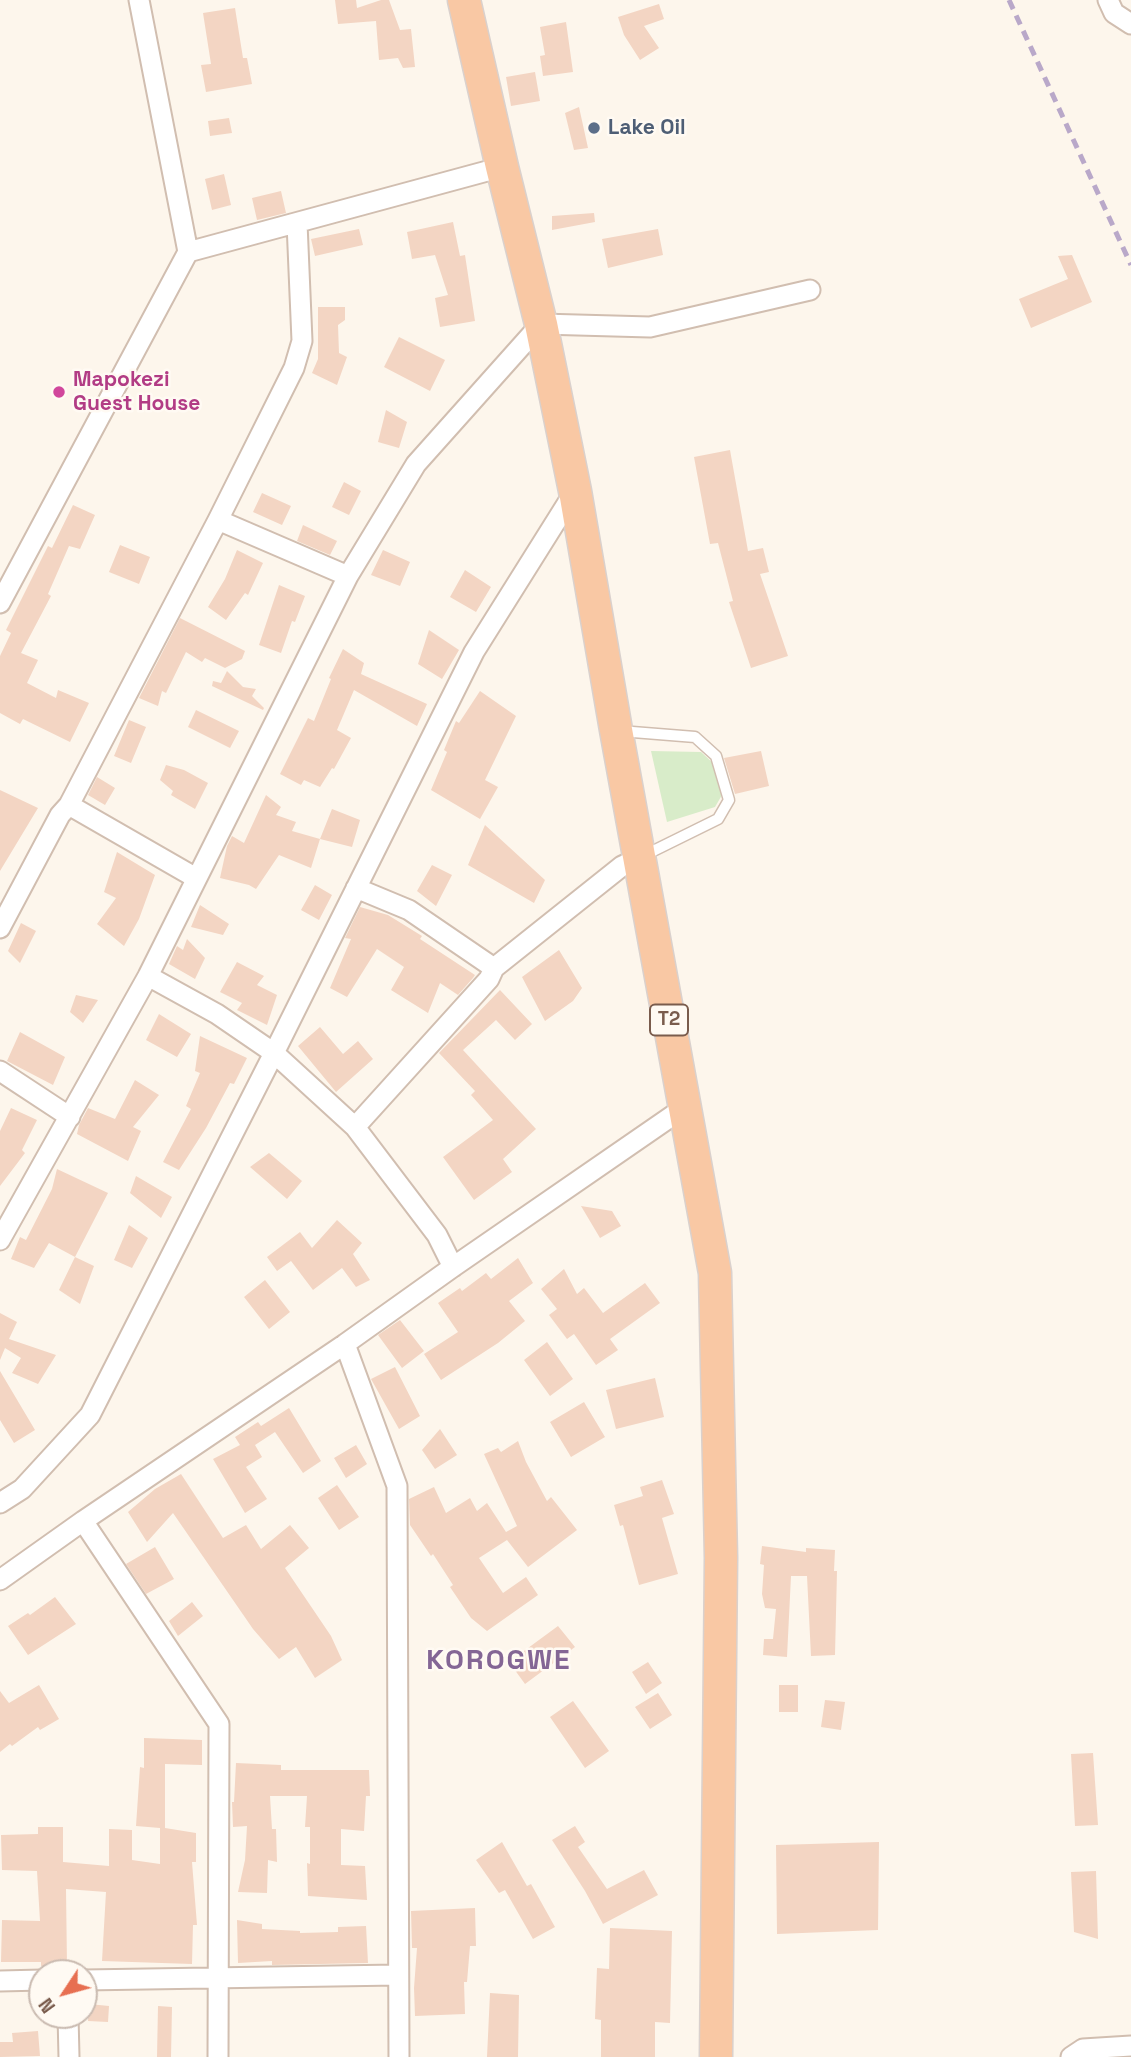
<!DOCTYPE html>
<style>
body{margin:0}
#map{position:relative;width:1131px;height:2057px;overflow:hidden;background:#fdf6ec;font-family:"Space Grotesk",sans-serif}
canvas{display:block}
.north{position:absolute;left:28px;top:1959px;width:70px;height:70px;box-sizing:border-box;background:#fffaf3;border:2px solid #cabbb1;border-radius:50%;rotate:234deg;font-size:19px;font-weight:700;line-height:28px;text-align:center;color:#7a5c4d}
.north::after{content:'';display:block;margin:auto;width:24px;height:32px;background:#e76f51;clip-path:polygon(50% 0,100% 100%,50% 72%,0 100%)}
</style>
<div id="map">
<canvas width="1131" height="2057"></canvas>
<div class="north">N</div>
</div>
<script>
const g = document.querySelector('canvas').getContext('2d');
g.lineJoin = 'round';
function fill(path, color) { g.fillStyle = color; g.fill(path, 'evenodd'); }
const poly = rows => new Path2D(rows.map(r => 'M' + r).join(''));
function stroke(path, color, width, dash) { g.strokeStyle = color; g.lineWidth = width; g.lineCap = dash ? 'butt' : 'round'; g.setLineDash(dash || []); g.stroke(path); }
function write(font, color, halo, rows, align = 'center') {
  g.font = font + ' "Space Grotesk",sans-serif'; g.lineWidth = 5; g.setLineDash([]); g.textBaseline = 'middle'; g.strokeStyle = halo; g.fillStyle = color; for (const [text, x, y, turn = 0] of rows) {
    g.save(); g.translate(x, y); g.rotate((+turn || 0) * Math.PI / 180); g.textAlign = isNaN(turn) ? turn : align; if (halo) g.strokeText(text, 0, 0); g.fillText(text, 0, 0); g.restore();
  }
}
const green = poly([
 [651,751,701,752,714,764,722,795,715,807,667,822]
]);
const building = poly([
 [335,0,356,0,357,8,381,0,389,0,400,30,411,29,415,67,403,68,398,58,379,60,376,21,338,24],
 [659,4,664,19,644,26,659,48,640,60,624,35,618,17],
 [235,8,243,58,247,58,252,84,206,92,201,65,211,64,203,13],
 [566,22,573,72,543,76,540,56,545,55,540,27],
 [535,72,540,101,511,106,506,77],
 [579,107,588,148,574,150,565,113],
 [229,118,232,133,210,136,208,121],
 [224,174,231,205,212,210,205,179],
 [281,191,286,213,257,220,252,198],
 [594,213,595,222,552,230,552,216],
 [453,222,460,256,465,255,475,321,440,327,435,298,448,295,435,255,412,259,407,232],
 [359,229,363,245,315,256,311,239],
 [658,229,663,255,608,268,602,239],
 [1072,255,1092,302,1031,328,1019,299,1068,279,1058,256],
 [318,307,345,307,345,320,338,325,339,353,347,357,337,385,312,373,318,359],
 [399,337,445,360,430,391,384,367],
 [386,410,407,422,399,448,378,442],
 [730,450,748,551,763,548,769,572,760,574,788,656,751,668,729,602,733,601,718,543,710,544,694,457],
 [344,482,361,491,349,515,332,507],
 [262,493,291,506,282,525,253,512],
 [73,505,95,515,80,549,69,546,48,594,51,596,21,653,38,660,27,683,56,698,58,690,89,703,70,742,23,719,20,724,0,713,0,656,11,633,6,630,48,546,52,548],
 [303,525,337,541,330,555,297,541],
 [120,545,150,557,139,584,109,572],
 [237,550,263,563,248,595,245,593,226,620,208,607,225,579],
 [383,550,410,562,400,586,371,575],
 [465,570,491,587,476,612,450,597],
 [279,585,305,596,295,622,292,621,281,653,259,645],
 [180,618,245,651,242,659,225,668,205,658,202,662,186,652,166,693,162,691,158,706,139,698],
 [429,630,459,650,442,679,418,664],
 [343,649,364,663,361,674,427,704,417,726,354,690,337,730,351,738,334,769,332,768,320,787,304,780,301,785,280,774,308,718,314,721,331,679,329,678],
 [227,671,243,687,256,689,252,696,264,708,263,710,212,686,213,681,221,683],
 [480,691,516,716,485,780,498,787,480,819,431,790,447,752,444,750,456,721,459,723],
 [196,710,239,731,230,748,188,727],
 [129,720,146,727,131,763,114,756],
 [761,751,769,786,735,794,724,758],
 [166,765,184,770,208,783,195,809,171,795,173,791,160,780],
 [97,777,115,788,105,805,88,795],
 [0,790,38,808,0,871],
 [266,795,281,807,276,815,296,822,292,831,320,839,311,868,279,855,256,889,249,885,220,878,227,846,232,836,244,843],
 [332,809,360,820,352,847,320,839],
 [485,825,545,880,534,903,468,865],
 [117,852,155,875,139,919,124,946,97,924,116,898,104,892],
 [432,865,452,875,436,906,417,891],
 [315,885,332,895,319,920,301,910],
 [200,905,229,924,223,935,191,927],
 [360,907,388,915,422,936,420,939,475,975,473,978,458,995,440,983,428,1013,391,990,404,967,377,949,347,997,330,988,351,939,345,938],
 [21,923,36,931,20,963,8,951],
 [187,939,205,958,195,979,169,964,177,946,183,950],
 [559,950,582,988,573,1001,545,1021,522,977],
 [237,962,264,976,257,985,277,995,267,1025,237,1010,242,1003,220,992],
 [500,990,532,1024,515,1040,496,1020,463,1050,536,1129,503,1159,512,1172,474,1200,443,1157,493,1120,471,1095,475,1091,439,1053],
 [76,995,98,1000,83,1023,70,1012],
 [159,1014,191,1034,177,1057,146,1040],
 [320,1027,343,1054,358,1041,373,1059,336,1092,298,1046],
 [20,1032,65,1057,53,1085,7,1061],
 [200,1036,247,1058,234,1084,230,1083,206,1128,179,1170,163,1162,191,1109,186,1106,200,1073,195,1071],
 [135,1080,159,1095,133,1127,141,1131,128,1161,77,1134,79,1125,88,1108,115,1119],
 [11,1108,37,1120,22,1150,25,1153,0,1186,0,1131],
 [269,1153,302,1181,287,1199,250,1167],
 [57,1169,108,1193,75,1257,49,1243,34,1268,11,1259,20,1237,26,1240,52,1189],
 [136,1176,172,1197,161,1218,130,1193],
 [581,1206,612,1211,621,1226,600,1238],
 [337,1220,362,1243,353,1254,370,1280,356,1287,342,1268,313,1290,291,1261,277,1271,267,1257,300,1232,312,1248],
 [129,1225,148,1238,132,1268,114,1260],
 [75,1257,94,1266,80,1304,59,1290],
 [518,1258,533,1283,509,1301,525,1321,498,1343,441,1380,424,1354,458,1332,438,1303,460,1288,462,1291,486,1273,491,1279],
 [564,1269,577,1294,584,1288,603,1313,645,1283,660,1303,610,1339,618,1350,596,1365,574,1334,567,1339,549,1315,557,1309,541,1289],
 [265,1280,290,1312,269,1329,244,1297],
 [0,1313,17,1322,9,1339,56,1355,38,1384,12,1373,21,1358,5,1348,0,1360],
 [400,1320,424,1351,402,1368,378,1335],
 [547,1342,573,1379,550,1396,524,1360],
 [395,1367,420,1416,399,1429,371,1379],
 [0,1371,35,1430,14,1443,0,1420],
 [655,1378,664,1417,616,1429,606,1390],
 [584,1402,605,1437,571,1457,550,1422],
 [289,1408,321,1461,303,1473,275,1432,255,1445,262,1457,246,1467,267,1499,245,1513,213,1459,240,1445,235,1437,258,1422,261,1426],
 [440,1429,457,1455,435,1469,422,1450],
 [518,1441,526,1462,547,1501,551,1497,577,1530,528,1567,507,1540,479,1558,503,1593,526,1577,538,1595,487,1631,471,1618,450,1587,453,1585,433,1554,431,1556,410,1525,409,1499,434,1487,446,1513,470,1498,477,1511,487,1503,506,1532,517,1526,484,1454,498,1448,501,1452],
 [356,1445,367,1464,346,1478,334,1458],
 [181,1474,223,1538,246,1525,261,1549,290,1525,309,1548,285,1568,331,1636,342,1660,315,1678,296,1647,279,1659,253,1629,173,1513,147,1542,128,1512,155,1489],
 [662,1480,674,1514,662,1518,678,1574,639,1585,623,1525,620,1526,614,1505,643,1496,640,1487],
 [337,1485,359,1517,339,1530,318,1498],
 [762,1546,806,1552,806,1548,835,1550,834,1571,837,1571,835,1655,811,1656,807,1576,791,1576,787,1657,763,1655,764,1639,773,1639,776,1609,765,1608,762,1594,764,1565,760,1564],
 [155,1547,174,1579,146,1594,126,1564],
 [55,1597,76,1624,28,1655,8,1626,28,1613,30,1615],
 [192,1602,203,1616,178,1636,169,1621],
 [558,1626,575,1647,525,1684,509,1662],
 [648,1662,662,1683,646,1694,632,1672],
 [39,1685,59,1719,40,1730,38,1727,12,1746,10,1744,0,1752,0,1691,9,1703],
 [779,1685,798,1685,798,1712,779,1712],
 [658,1693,672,1715,650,1729,635,1707],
 [825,1700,845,1702,841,1730,821,1727],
 [573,1701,609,1751,585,1768,550,1717],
 [144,1738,202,1740,202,1765,165,1764,165,1828,196,1833,196,1862,192,1862,197,1925,193,1925,192,1964,102,1961,106,1892,66,1889,67,1966,41,1966,41,1962,1,1962,2,1920,40,1921,37,1871,2,1870,1,1835,38,1834,38,1827,63,1827,63,1862,109,1866,109,1829,132,1830,132,1860,160,1864,160,1828,136,1826,140,1767,144,1768],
 [1093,1753,1098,1825,1075,1826,1071,1754],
 [236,1763,281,1765,281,1770,369,1770,370,1796,366,1796,364,1831,341,1829,341,1865,365,1866,367,1900,308,1896,307,1863,310,1864,310,1827,305,1827,307,1796,270,1796,272,1829,276,1829,277,1862,268,1860,267,1893,238,1892,245,1860,247,1826,233,1827,232,1802,234,1802],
 [575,1826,585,1842,578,1847,607,1889,644,1870,658,1895,603,1924,585,1891,552,1840],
 [502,1842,527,1886,531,1884,555,1927,533,1939,505,1890,499,1893,476,1860],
 [879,1842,878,1930,777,1934,776,1845],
 [1096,1871,1098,1939,1074,1932,1071,1872],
 [475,1908,476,1946,470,1946,467,1982,464,1982,465,2014,415,2016,414,1988,417,1948,412,1948,411,1911],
 [237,1920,262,1924,262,1929,300,1931,300,1933,338,1932,338,1927,366,1926,368,1963,272,1965,272,1961,238,1963],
 [610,1928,672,1931,670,2023,655,2022,655,2057,601,2057,601,2020,595,2019,597,1968,609,1969],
 [490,1993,519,1995,518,2057,487,2057],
 [89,2004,109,2006,108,2022,88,2021],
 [158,2006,172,2007,171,2057,157,2057],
 [38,2031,40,2056,0,2057,0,2042,13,2042,12,2033]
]);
const service = poly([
 [620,731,695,737,716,756,729,800,718,819,643,856]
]);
const minor = poly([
 [1108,0,1114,13,1131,24],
 [188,252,502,167],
 [218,520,348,576],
 [0,603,188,252,139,0],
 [69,805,196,878],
 [356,888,409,910,494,968],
 [0,928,60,815,69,805,218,520,294,368,302,341,297,223],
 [0,1071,70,1117],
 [355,1127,489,979,494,968,622,866,639,858],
 [0,1240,148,976,348,576,416,464,541,324,650,327,810,290],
 [453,1267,437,1235,355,1127,274,1053,474,652,575,491],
 [345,1344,397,1486,399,2057],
 [0,1503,22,1489,90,1415,274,1053,217,1014,148,976],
 [83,1521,219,1724,218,2057],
 [0,1580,83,1521,345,1344,453,1267,685,1107],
 [84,1980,397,1975],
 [0,1981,42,1980],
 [68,2015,69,2057],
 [1071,2057,1083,2049,1131,2046]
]);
const trunk = poly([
 [464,0,502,167,541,324,575,491,616,730,715,1273,721,1558,716,2057]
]);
const rail = poly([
 [1009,0,1131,265]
]);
const markers = [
 [594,128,7,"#5c6f8a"],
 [59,392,7,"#d1479c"]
];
const shields = [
 [669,1020,38]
];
const shieldNames = [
 ["T2",669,1020]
];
const serviceNames = [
 ["Lake Oil",608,128]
];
const hotelNames = [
 ["Mapokezi",73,380],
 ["Guest House",73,404]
];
const districtNames = [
 ["KOROGWE",499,1661]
];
fill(green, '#d8ecc9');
fill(building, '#f3d5c3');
stroke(service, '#d1beb0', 13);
stroke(minor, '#d1beb0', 23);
stroke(trunk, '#dad1cd', 35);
stroke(service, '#fff', 10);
stroke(minor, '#fff', 19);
stroke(trunk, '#f9c8a4', 32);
stroke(rail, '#b9a8c9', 5, [10, 7]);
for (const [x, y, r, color] of markers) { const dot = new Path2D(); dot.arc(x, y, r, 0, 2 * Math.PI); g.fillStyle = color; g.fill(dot); stroke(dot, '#fffaf3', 2.5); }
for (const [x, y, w] of shields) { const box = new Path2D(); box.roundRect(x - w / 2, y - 15.5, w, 31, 5); g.fillStyle = '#fffaf3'; g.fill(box); stroke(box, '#7a5c4d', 2); }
write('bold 19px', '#7a5c4d', null, shieldNames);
write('bold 21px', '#4e5e75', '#fffaf3', serviceNames, 'left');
write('bold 21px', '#b23c85', '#fffaf3', hotelNames, 'left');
g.letterSpacing = '2px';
write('bold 28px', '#846695', '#fffaf3', districtNames);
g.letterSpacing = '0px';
</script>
